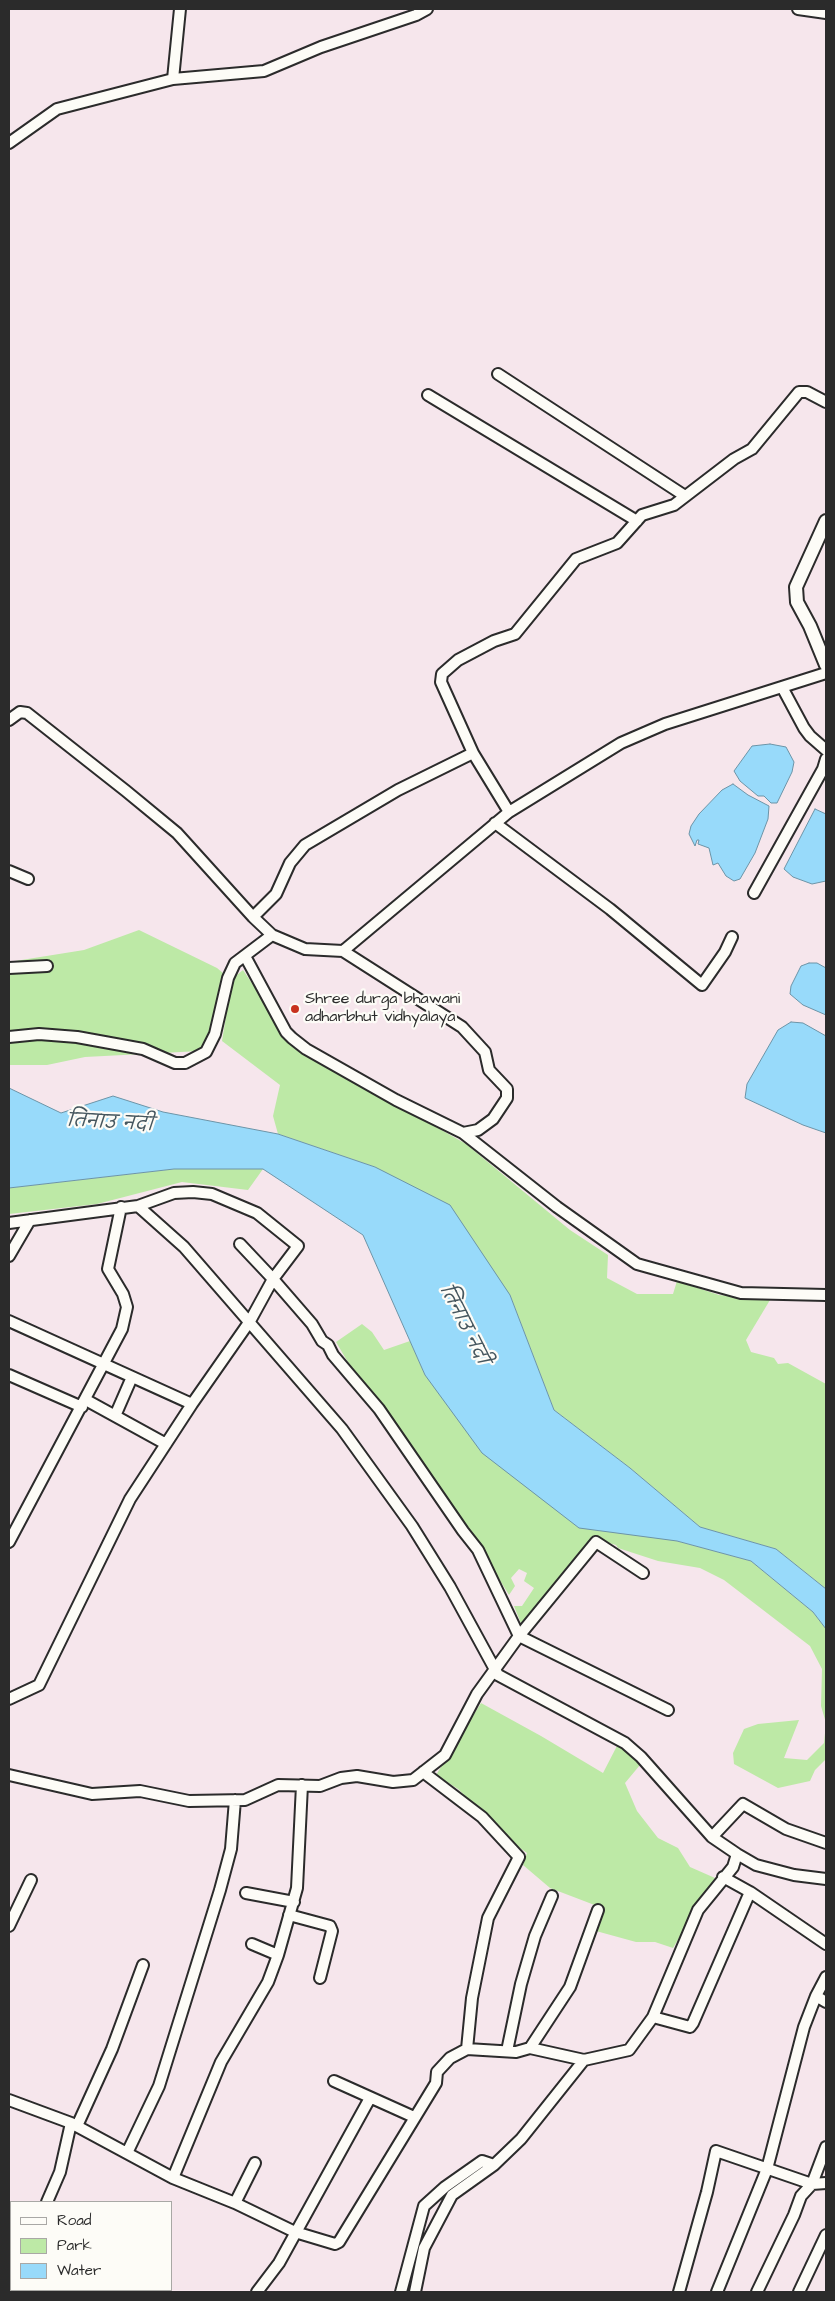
<!DOCTYPE html>
<meta charset="utf-8">
<style>
body{margin:0}
#map{position:relative;width:835px;height:2301px;overflow:hidden;background:#f6e6ec;font-family:"Architects Daughter",sans-serif}
canvas{display:block}
.frame{position:absolute;inset:0;border:10px solid #2b2b2b;pointer-events:none}
.legend{position:absolute;left:10px;top:2201px;width:162px;height:90px;box-sizing:border-box;background:#fdfcf7;border:1px solid #a9a8a5;margin:0;padding:6px 9px;list-style:none;font-size:15px;color:#2b2b2b}
.legend li{display:flex;align-items:center;gap:10px;height:25px}
.legend b{width:25px;border:1px solid #a9a8a5}
</style>
<div id="map">
<canvas width="835" height="2301"></canvas>
<div class="frame"></div>
<ul class="legend">
<li><b style="height:6px;background:#fdfcf7"></b>Road</li>
<li><b style="height:14px;background:#bde9a6"></b>Park</li>
<li><b style="height:14px;background:#98dafa"></b>Water</li>
</ul>
</div>
<script>
const g = document.querySelector('canvas').getContext('2d');
g.lineJoin = 'round';
function fill(path, color) { g.fillStyle = color; g.fill(path, 'evenodd'); }
const poly = rows => new Path2D(rows.map(r => 'M' + r).join(''));
function stroke(path, color, width, dash) { g.strokeStyle = color; g.lineWidth = width; g.lineCap = dash ? 'butt' : 'round'; g.setLineDash(dash || []); g.stroke(path); }
function write(font, color, halo, rows, align = 'center') {
  g.font = font + ' "Architects Daughter","Playpen Sans Deva",sans-serif'; g.lineWidth = 4.5; g.setLineDash([]); g.textBaseline = 'middle'; g.strokeStyle = halo; g.fillStyle = color; for (const [text, x, y, turn = 0] of rows) {
    g.save(); g.translate(x, y); g.rotate((+turn || 0) * Math.PI / 180); g.textAlign = isNaN(turn) ? turn : align; if (halo) g.strokeText(text, 0, 0); g.fillText(text, 0, 0); g.restore();
  }
}
const green = poly([
 [139,930,217,968,223,973,217,1014,200,1051,85,1057,47,1065,9,1065,9,962,84,950],
 [243,970,270,1010,326,1064,466,1144,570,1230,608,1255,607,1278,637,1294,673,1294,677,1281,719,1295,770,1300,746,1340,751,1352,774,1358,778,1364,788,1363,826,1384,826,1589,776,1549,700,1527,630,1468,554,1410,510,1295,375,1167,278,1134,273,1116,280,1085,222,1041,232,979],
 [174,1169,263,1169,248,1190,182,1182,97,1204,9,1214,9,1188],
 [362,1324,372,1332,384,1350,410,1341,425,1375,677,1541,751,1561,813,1612,826,1629,826,1759,815,1770,810,1781,778,1788,734,1764,733,1753,744,1729,758,1724,799,1720,784,1758,807,1760,824,1743,826,1723,821,1706,822,1669,810,1646,724,1580,700,1568,658,1561,618,1548,616,1545,591,1538,586,1547,522,1626,514,1606,522,1606,534,1588,524,1581,527,1573,519,1569,511,1578,515,1586,509,1595,485,1556,352,1369,336,1342],
 [481,1703,541,1736,603,1773,619,1742,640,1765,625,1783,637,1811,658,1838,678,1848,690,1867,715,1878,673,1948,655,1942,636,1942,596,1931,605,1909,550,1888,523,1865,527,1853,513,1843,458,1789,436,1775]
]);
const water = poly([
 [770,744,786,747,794,762,792,772,777,803,771,803,764,796,758,796,740,781,734,771,752,746,770,744],
 [733,784,748,795,769,806,768,819,755,853,740,879,734,881,726,876,718,863,713,865,709,848,698,844,699,840,697,840,695,846,689,834,691,826,699,814,722,790,733,784],
 [815,809,826,814,826,881,812,884,793,877,784,869,815,809],
 [809,963,817,963,826,968,826,1015,803,1005,790,994,791,986,801,966,809,963],
 [791,1022,803,1023,826,1036,826,1133,803,1125,745,1098,747,1084,778,1030,791,1022],
 [9,1088,61,1113,113,1096,163,1112,278,1134,375,1167,450,1205,510,1295,554,1410,630,1468,700,1527,776,1549,826,1589,826,1629,813,1612,751,1561,677,1541,579,1528,482,1453,425,1375,363,1235,263,1169,174,1169,9,1188,9,1088]
]);
const minor = poly([
 [798,9,826,13],
 [173,79,180,9],
 [9,143,57,109,173,79,264,71,321,47,416,15,427,9],
 [498,374,685,496],
 [428,395,637,521],
 [782,687,804,728,810,736,826,750],
 [9,720,20,712,27,713,126,791,177,833,253,917,272,935,235,963,228,978,215,1034,206,1052,185,1063,175,1063,143,1049,77,1037,39,1034,9,1037],
 [509,812,473,753,441,682,442,674,458,660,494,641,515,634,576,559,617,543,642,515,674,505,734,459,752,449,799,392,807,392,826,402],
 [495,823,610,909,702,985,725,952,732,937],
 [9,871,28,879],
 [754,893,823,769,826,759],
 [253,917,276,894,290,863,305,845,398,790,473,753],
 [272,935,305,949,343,951,509,812,621,743,665,724,826,673],
 [343,951,462,1027,485,1052,489,1070,507,1089,507,1098,493,1119,478,1130,463,1133],
 [245,956,286,1032,292,1038,306,1049,396,1100,463,1133,557,1207,637,1264,741,1293,826,1295],
 [9,968,47,966],
 [138,1206,184,1247,342,1429,412,1526,450,1587,498,1675,625,1743,641,1757,712,1837,737,1854,756,1865,794,1875,826,1879],
 [9,1223,138,1206,174,1193,193,1192,212,1194,257,1213,298,1246,273,1279,250,1321,192,1404,130,1499,39,1685,9,1699],
 [240,1244,273,1279,312,1324,322,1341,328,1345,333,1355,379,1409,463,1531,478,1550,519,1636,596,1542,643,1573],
 [9,1256,30,1220],
 [9,1321,192,1404],
 [9,1375,82,1407],
 [86,1400,166,1444],
 [115,1416,132,1377],
 [9,1542,122,1329,127,1307,123,1294,108,1269,121,1207],
 [423,1772,482,1817,519,1857,488,1918,472,1998,467,2049],
 [9,1775,92,1794,140,1791,189,1801,245,1800,278,1785,320,1786,341,1778,357,1776,393,1782,413,1780,445,1755,477,1694,519,1636,668,1710],
 [712,1837,743,1804,786,1829,826,1843],
 [723,1877,750,1892,826,1944],
 [246,1893,294,1902],
 [289,1915,330,1926,332,1931,320,1978],
 [9,1926,31,1880],
 [252,1944,278,1955],
 [816,1996,826,2002],
 [653,2017,690,2027,693,2023,750,1892],
 [530,2048,570,1987,598,1910],
 [507,2051,521,1984,535,1936,552,1896],
 [334,2081,414,2117],
 [9,2100,71,2123,173,2178,235,2203,295,2232,335,2244,339,2242,436,2083,437,2072,450,2058,467,2049,516,2052,530,2048,584,2060],
 [77,2126,112,2049,143,1965],
 [127,2153,159,2086,220,1890,231,1849,235,1800],
 [173,2178,221,2062,268,1982,278,1955,297,1888,302,1785],
 [47,2202,60,2172,71,2123],
 [235,2203,255,2163],
 [9,2292,11,2286],
 [58,2292,59,2290],
 [257,2292,279,2263,370,2098],
 [401,2292,424,2206,445,2187,482,2161,494,2165],
 [415,2292,424,2248,452,2195,494,2165,521,2139,584,2060,629,2050,653,2017,698,1910,733,1867,737,1854],
 [679,2292,707,2192,716,2151,812,2184,826,2183],
 [717,2292,767,2169,804,2027,816,1996,826,1977],
 [757,2292,794,2215,801,2196,812,2184,826,2147],
 [799,2292,826,2235]
]);
const tertiary = poly([
 [826,521,796,587,797,602,810,626,826,665]
]);
const markers = [
 [295,1009,5,"#c8321e"]
];
const poiNames = [
 ["Shree durga bhawani",305,1000],
 ["adharbhut vidhyalaya",305,1018]
];
const waterNames = [
 ["तिनाउ नदी",110,1124,3],
 ["तिनाउ नदी",463,1325,63]
];
fill(green, '#bde9a6');
fill(water, '#98dafa');
stroke(water, '#6c94a7', 1);
stroke(minor, '#2b2b2b', 14);
stroke(tertiary, '#2b2b2b', 16);
stroke(minor, '#fdfcf7', 10);
stroke(tertiary, '#fdfcf7', 12);
for (const [x, y, r, color] of markers) { const dot = new Path2D(); dot.arc(x, y, r, 0, 2 * Math.PI); g.fillStyle = color; g.fill(dot); stroke(dot, '#fdfcf7', 2); }
write('16px', '#2b2b2b', '#fdfcf7', poiNames, 'left');
write('italic 18px', '#46575f', '#fdfcf7', waterNames);
</script>
